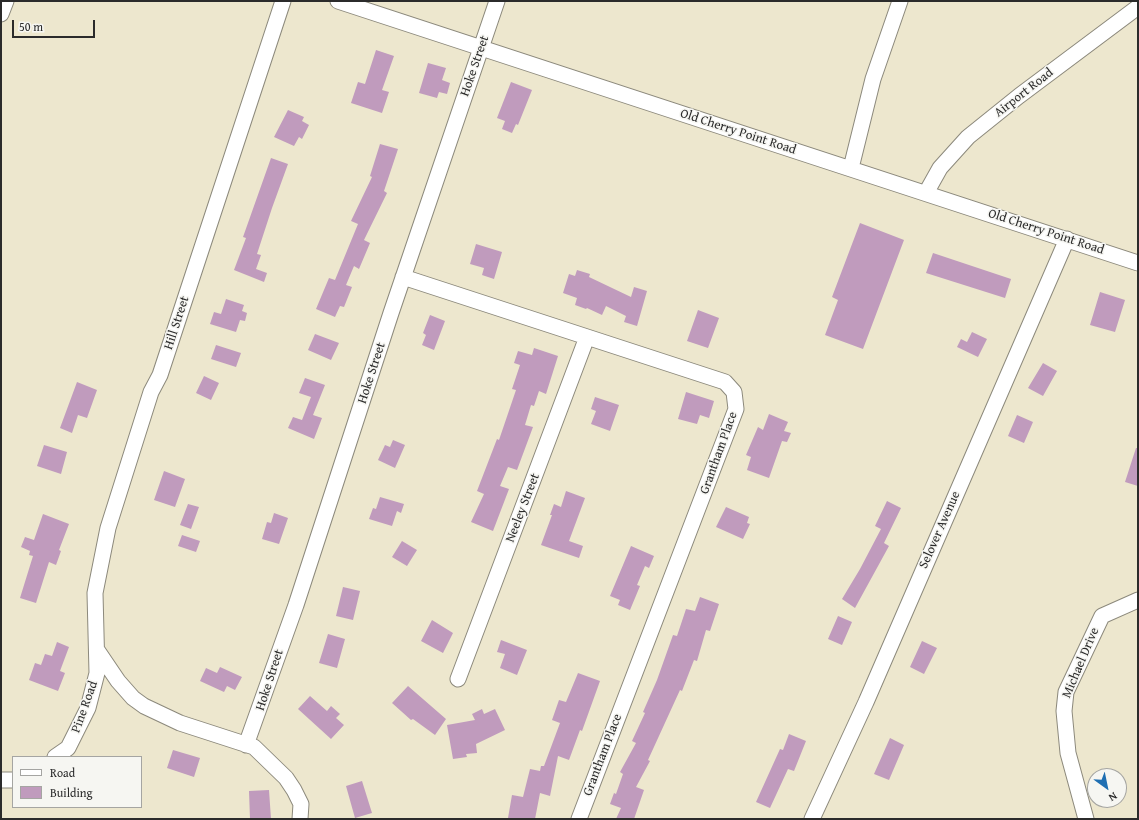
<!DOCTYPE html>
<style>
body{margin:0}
#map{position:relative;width:1139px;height:820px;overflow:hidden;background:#ede7ce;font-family:"Gentium Book Plus",serif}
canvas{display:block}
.frame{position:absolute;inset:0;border:2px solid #2b2b2b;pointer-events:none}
.legend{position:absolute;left:12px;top:756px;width:130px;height:52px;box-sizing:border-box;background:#f6f6f2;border:1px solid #a5a5a2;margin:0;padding:5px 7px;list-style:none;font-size:12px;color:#2b2b2b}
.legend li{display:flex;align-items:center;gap:8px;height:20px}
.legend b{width:20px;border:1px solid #a5a5a2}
.north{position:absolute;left:1087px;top:768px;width:40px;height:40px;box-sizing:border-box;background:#f6f6f2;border:1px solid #a5a5a2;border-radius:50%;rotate:147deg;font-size:11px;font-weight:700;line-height:16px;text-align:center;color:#2b2b2b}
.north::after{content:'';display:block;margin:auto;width:14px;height:18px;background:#1f6fb2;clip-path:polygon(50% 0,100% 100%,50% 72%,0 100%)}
.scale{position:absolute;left:12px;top:20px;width:83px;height:18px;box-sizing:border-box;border:2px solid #2b2b2b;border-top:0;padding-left:5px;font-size:12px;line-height:14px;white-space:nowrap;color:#2b2b2b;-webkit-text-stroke:3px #f6f6f2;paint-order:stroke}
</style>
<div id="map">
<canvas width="1139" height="820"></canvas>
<div class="frame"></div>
<ul class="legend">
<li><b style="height:5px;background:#fff"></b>Road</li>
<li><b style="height:11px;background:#c09bbd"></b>Building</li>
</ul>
<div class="north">N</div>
<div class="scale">50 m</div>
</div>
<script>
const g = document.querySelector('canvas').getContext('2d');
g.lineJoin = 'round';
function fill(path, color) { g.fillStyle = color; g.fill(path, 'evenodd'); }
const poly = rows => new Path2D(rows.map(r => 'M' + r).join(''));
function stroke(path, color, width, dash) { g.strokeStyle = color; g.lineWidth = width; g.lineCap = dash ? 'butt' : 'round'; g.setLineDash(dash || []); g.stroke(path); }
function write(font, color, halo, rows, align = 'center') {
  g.font = font + ' "Gentium Book Plus",serif'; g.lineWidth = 3; g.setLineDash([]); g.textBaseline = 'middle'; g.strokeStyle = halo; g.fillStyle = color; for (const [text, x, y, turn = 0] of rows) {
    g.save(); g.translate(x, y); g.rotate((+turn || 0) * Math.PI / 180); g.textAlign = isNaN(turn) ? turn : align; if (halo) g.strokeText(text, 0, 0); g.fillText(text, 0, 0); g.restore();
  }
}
const building = poly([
 [376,50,394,56,382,90,389,92,382,113,351,103,358,82,365,84],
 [428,63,446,68,442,80,450,83,447,94,439,92,437,98,419,93],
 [511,82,532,90,518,125,516,124,512,133,502,129,505,121,497,118],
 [288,110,304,117,302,121,309,125,302,139,299,137,294,146,274,137],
 [380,144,398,149,384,191,387,193,364,240,370,243,359,269,354,266,346,285,352,287,344,307,340,306,335,317,316,309,329,278,335,280,358,224,351,221,372,177,370,176],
 [271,158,288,164,272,208,257,254,261,255,256,269,267,273,264,282,234,270,246,238,243,237],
 [860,223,904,240,863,349,825,335,838,300,832,297],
 [476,244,502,252,494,279,482,275,484,268,470,264],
 [933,253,1011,279,1005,298,926,273],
 [577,270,590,274,589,277,631,297,634,287,647,291,637,326,624,322,626,316,606,306,602,315,587,308,586,309,575,305,577,298,563,293,569,274,575,276],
 [1100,292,1125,300,1115,332,1090,325],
 [226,299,244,305,242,311,247,313,245,321,240,320,236,332,210,324,214,312,221,314],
 [698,310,719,318,708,348,687,341],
 [430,315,445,321,434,350,422,345,426,335,423,333],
 [972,332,987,339,978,357,957,347,961,339,967,342],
 [315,334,339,343,331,360,308,350],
 [216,345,241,353,236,367,211,359],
 [534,348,558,356,546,394,539,391,534,406,531,405,525,425,533,427,517,470,508,467,500,486,509,489,493,531,471,522,484,494,477,491,497,439,499,440,516,390,512,389,520,365,514,363,518,351,532,355],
 [1043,363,1057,371,1043,396,1028,388],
 [204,376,219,383,211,400,196,393],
 [305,378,325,385,313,415,322,418,314,439,288,428,293,417,302,420,311,397,299,393],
 [77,382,97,390,87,418,78,415,72,433,60,428],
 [686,392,714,401,709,418,700,415,697,424,678,419],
 [595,397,619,405,610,431,591,424,596,411,591,409],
 [769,414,788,422,784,431,791,433,787,442,782,441,769,478,747,470,751,457,746,455,758,427,763,430],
 [1017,415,1033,422,1024,443,1008,436],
 [393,440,405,445,395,468,378,460,385,445,390,447],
 [44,445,67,452,61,474,37,466],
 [1136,448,1138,448,1138,486,1125,482],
 [164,471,185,479,175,507,154,500],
 [566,491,585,498,569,541,583,546,579,558,541,545,552,515,550,515,554,504,561,507],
 [380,497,404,504,401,513,397,511,392,526,369,519,373,508,376,509],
 [887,501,901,508,884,543,889,546,855,608,842,599,860,569,881,529,875,526],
 [188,504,199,507,191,529,180,525],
 [726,507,749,517,747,523,750,524,743,539,716,527],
 [274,513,288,518,279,544,262,539,267,522,271,523],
 [43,514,69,524,59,550,61,551,56,565,49,562,36,603,20,598,33,556,29,555,30,551,21,547,25,537,34,540],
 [182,535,200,541,196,552,178,546],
 [402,541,417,550,407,566,392,557],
 [631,546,654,556,649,568,645,566,637,585,640,586,630,610,618,605,620,600,610,596],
 [343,587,360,591,353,620,336,616],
 [700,597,719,604,710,631,706,630,697,661,694,660,682,691,680,690,648,760,650,761,636,787,644,790,634,819,616,819,621,808,610,804,614,793,616,794,623,774,620,772,636,743,632,741,645,713,643,712,657,680,673,635,677,636,686,609,695,611],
 [838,616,852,622,842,645,828,639],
 [432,620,453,633,443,653,421,641],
 [328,634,345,639,337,668,319,663],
 [501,640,527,650,517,675,500,668,505,654,497,652],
 [922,641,937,648,924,674,910,667],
 [57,642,69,647,60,671,65,673,58,691,29,680,35,663,41,665,45,654,52,656],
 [220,667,242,677,235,690,227,686,224,692,200,681,206,668,217,673],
 [578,673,600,681,582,731,580,730,569,760,558,756,550,796,540,793,535,819,508,818,512,795,523,797,530,769,540,771,541,766,544,766,560,723,552,720,559,700,566,702],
 [408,686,446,719,435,735,413,719,411,720,392,703],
 [310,696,327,711,331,706,340,714,336,718,344,725,331,739,298,709],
 [482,709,484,714,495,709,505,730,476,744,477,753,466,754,467,757,453,759,447,725,475,720,472,714],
 [789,734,806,741,794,771,788,769,770,808,756,802,780,749,783,750],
 [890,738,904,745,889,780,874,774],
 [173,750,200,758,194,777,167,768],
 [362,781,372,813,355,818,346,786],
 [269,790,271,819,250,819,249,791]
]);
const minor = poly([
 [338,1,1138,263],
 [1,14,6,1],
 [851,168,873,79,900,1],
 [926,193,940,168,968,137,1019,96,1138,7],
 [403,277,725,382,734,392,736,409,579,819],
 [97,650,118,681,133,698,144,706,180,723,254,747,286,778,294,790,301,804,300,819],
 [458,679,587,337],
 [246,745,296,605,391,313,497,1],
 [55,757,68,748,88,708,97,673,95,593,108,528,151,392,160,375,283,1],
 [1,780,13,780],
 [812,819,866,702,1067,239],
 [1086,819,1068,753,1064,711,1066,692,1102,616,1138,600]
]);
const streetNames = [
 ["Hoke Street",475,66,-71],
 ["Airport Road",1024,93,-38],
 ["Old Cherry Point Road",738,132,18],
 ["Old Cherry Point Road",1046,232,18],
 ["Hill Street",177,323,-72],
 ["Hoke Street",372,373,-72],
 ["Grantham Place",719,453,-70],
 ["Neeley Street",523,508,-69],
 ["Selover Avenue",940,530,-66],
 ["Michael Drive",1081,663,-67],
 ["Hoke Street",270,680,-72],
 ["Pine Road",85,707,-70],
 ["Grantham Place",603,755,-69]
];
fill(building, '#c09bbd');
stroke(minor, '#8c897c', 17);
stroke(minor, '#fff', 15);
write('13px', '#2b2b2b', '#f6f6f2', streetNames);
</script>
